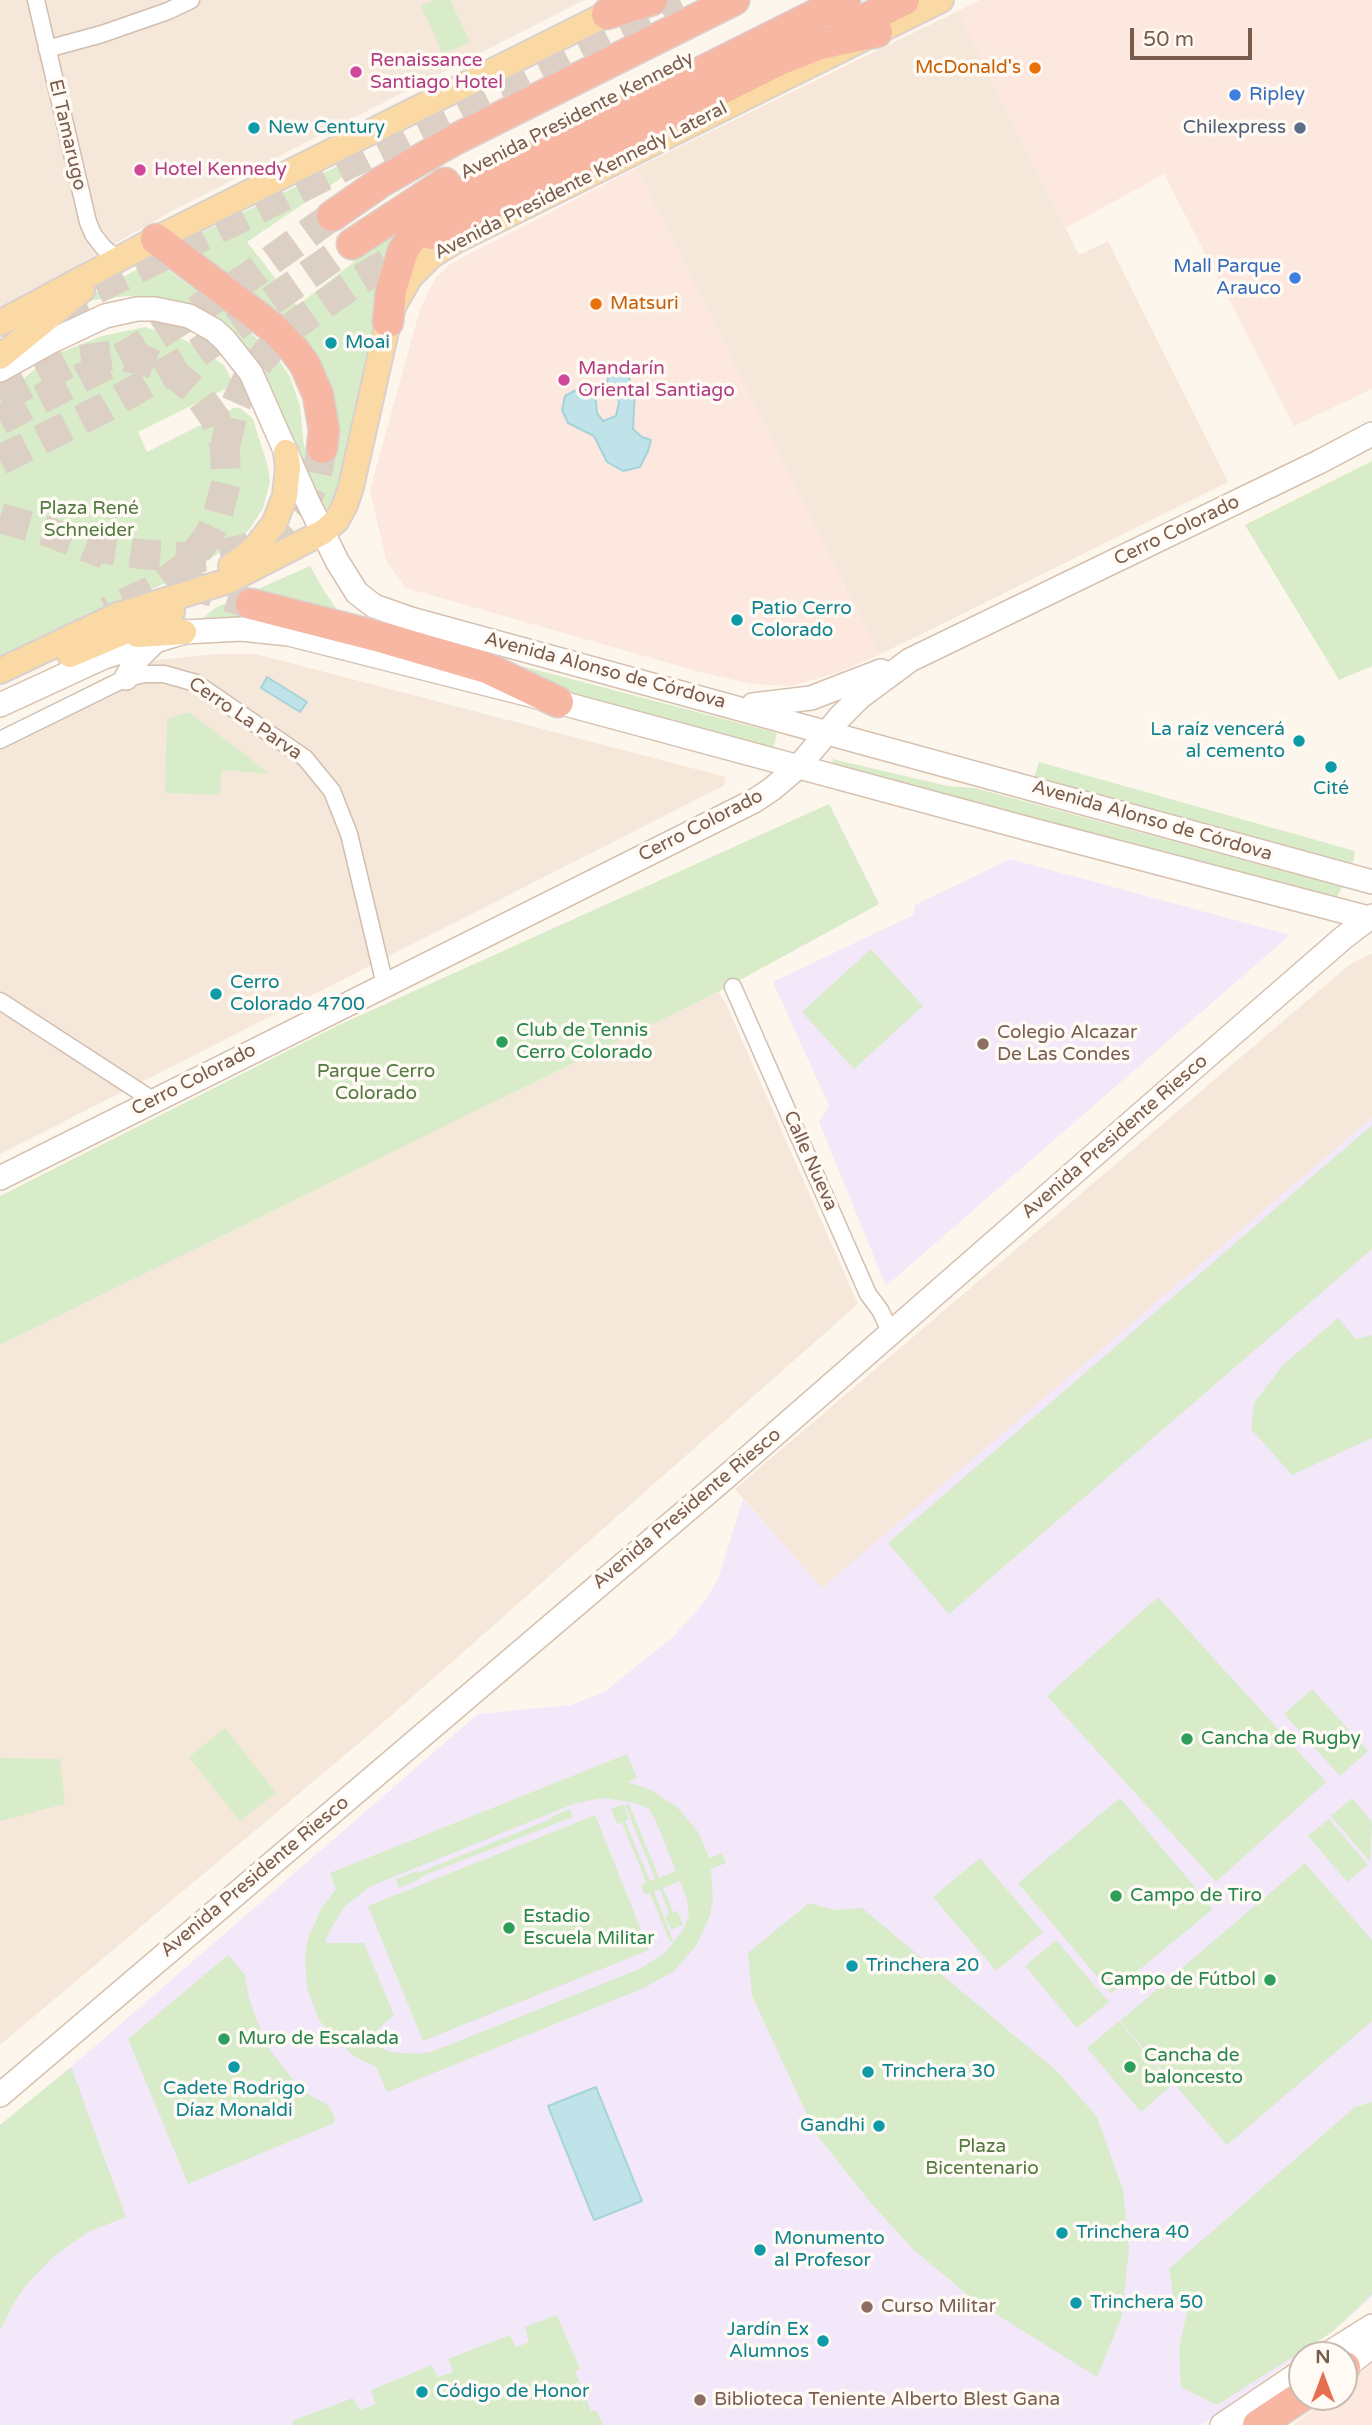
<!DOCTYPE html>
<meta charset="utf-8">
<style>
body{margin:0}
#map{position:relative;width:1372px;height:2425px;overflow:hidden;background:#fdf6ec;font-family:"Varela Round",sans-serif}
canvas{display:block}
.north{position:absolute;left:1288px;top:2341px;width:70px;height:70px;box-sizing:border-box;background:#fffaf3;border:2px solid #cabbb1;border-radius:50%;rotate:0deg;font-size:19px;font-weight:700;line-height:28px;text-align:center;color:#7a5c4d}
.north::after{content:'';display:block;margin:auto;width:24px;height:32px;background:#e76f51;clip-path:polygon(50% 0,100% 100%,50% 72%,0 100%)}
.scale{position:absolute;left:1130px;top:28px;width:122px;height:32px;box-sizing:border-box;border:4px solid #7a5c4d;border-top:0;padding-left:9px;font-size:21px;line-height:24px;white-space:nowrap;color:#7a5c4d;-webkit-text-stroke:5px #fffaf3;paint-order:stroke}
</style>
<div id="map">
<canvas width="1372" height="2425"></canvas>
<div class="north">N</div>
<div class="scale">50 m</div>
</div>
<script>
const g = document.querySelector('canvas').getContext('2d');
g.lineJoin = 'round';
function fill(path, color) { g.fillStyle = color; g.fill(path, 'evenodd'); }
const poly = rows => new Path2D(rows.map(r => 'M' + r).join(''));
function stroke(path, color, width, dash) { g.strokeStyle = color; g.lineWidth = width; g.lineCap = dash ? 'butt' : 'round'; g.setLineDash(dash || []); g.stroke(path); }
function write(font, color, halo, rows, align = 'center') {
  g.font = font + ' "Varela Round",sans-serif'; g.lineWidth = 7; g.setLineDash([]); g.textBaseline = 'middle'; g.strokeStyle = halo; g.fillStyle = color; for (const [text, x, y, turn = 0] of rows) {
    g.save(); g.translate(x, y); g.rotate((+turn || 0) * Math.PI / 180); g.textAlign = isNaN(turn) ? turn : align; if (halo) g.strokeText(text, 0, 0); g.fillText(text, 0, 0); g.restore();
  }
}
const residential = poly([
 [0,0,584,0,170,212,0,310],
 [958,11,1079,255,1108,241,1228,482,879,655,636,168],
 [217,654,256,654,726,777,723,786,0,1154,0,733,105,677,147,661],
 [1372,953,1372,1118,822,1589,735,1489,1349,965],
 [718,992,726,1004,858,1304,377,1728,0,2045,0,1345]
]);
const commercial = poly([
 [980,0,1372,0,1372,389,1294,426,1164,174,1066,228,958,11],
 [636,168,879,655,837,673,791,686,751,684,700,672,406,588,386,560,370,490,420,309,435,279,450,264],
 [1372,2363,1372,2425,1293,2425,1331,2397,1344,2397,1344,2387]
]);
const education = poly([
 [1010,859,1290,935,886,1286,819,1122,829,1106,773,982,913,915,915,905],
 [1372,1118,1372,2297,1332,2332,1201,2425,0,2425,0,2125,71,2067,478,1714,571,1705,604,1692,673,1637,706,1600,718,1579,743,1499,822,1588]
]);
const green = poly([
 [434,0,450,0,470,42,443,54,421,6],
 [338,166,350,172,247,242,297,306,403,224,387,274,339,485,333,504,320,517,278,413,179,306,146,298,126,296,78,302,154,260,237,320,279,360,290,377,300,406,304,447,330,450,326,395,174,246],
 [145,327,185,340,224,365,232,381,225,389,138,432,147,452,234,408,240,408,253,419,268,467,270,481,263,508,249,530,198,568,0,659,0,399,35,369,59,353,102,336],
 [1372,461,1372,666,1339,680,1245,525],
 [310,566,324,591,339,612,252,599,246,619,205,622,203,618,215,608],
 [472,653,777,733,772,752,557,694],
 [189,712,270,774,222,770,220,795,165,793,167,719],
 [832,759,948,786,975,788,1342,887,1335,901,835,769],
 [1039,762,1355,851,1352,866,1034,777],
 [829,804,879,904,718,992,0,1345,0,1196,341,1024],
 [871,949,923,1006,854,1069,802,1012],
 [1372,1125,1372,1249,949,1614,888,1543],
 [1338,1318,1356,1339,1372,1335,1372,1438,1292,1475,1251,1429,1254,1403,1283,1365],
 [1158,1597,1326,1782,1216,1882,1047,1696],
 [1312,1689,1368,1751,1340,1776,1284,1714],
 [225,1728,276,1793,240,1821,189,1757],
 [627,1754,637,1778,628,1782,649,1789,677,1807,699,1833,709,1858,722,1853,726,1863,711,1869,713,1898,710,1915,696,1946,674,1971,644,1988,387,2092,376,2067,354,2056,329,2033,319,2020,307,1988,305,1955,308,1938,322,1907,336,1889,330,1873],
 [604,1798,635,1803,649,1809,655,1819,676,1871,659,1878,629,1804,625,1805,655,1879,650,1881,625,1821,629,1819,623,1804,611,1809,617,1824,622,1823,646,1882,641,1885,645,1895,650,1893,670,1942,673,1941,654,1891,660,1889,669,1914,665,1916,671,1930,683,1925,678,1911,673,1912,663,1888,680,1881,687,1899,689,1916,683,1930,664,1954,637,1970,431,2052,417,2054,390,2052,365,2041,394,2015,364,1943,325,1943,330,1930,345,1906,368,1888,381,1882,576,1803],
 [0,1758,60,1759,65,1804,0,1821],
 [1120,1798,1213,1909,1111,1993,1018,1883],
 [1352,1798,1372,1822,1370,1862,1331,1816],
 [570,1809,573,1817,420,1877,420,1879,399,1888,396,1879,417,1871,418,1873,551,1819,551,1817],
 [595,1815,649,1950,423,2041,368,1906],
 [1329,1819,1368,1865,1347,1882,1308,1836],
 [980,1858,1043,1932,996,1971,933,1897],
 [1305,1863,1372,1940,1372,2021,1227,2145,1120,2021],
 [809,1903,834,1910,862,1908,1058,2072,1097,2117,1123,2190,1129,2248,1122,2316,1097,2377,975,2301,914,2250,871,2203,816,2134,752,1996,748,1953],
 [1056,1940,1109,2002,1077,2028,1025,1966],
 [228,1955,245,1975,249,1998,266,2045,301,2090,328,2105,335,2117,334,2123,188,2184,128,2039],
 [1119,2021,1172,2085,1141,2112,1087,2048],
 [71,2067,126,2217,88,2232,54,2256,26,2285,14,2303,0,2331,0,2125],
 [1372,2102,1372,2294,1332,2332,1217,2405,1181,2387,1179,2349,1187,2312,1174,2301,1169,2269,1355,2107],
 [557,2315,580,2369,575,2371,591,2411,597,2411,603,2425,293,2425,292,2421,353,2398,360,2410,375,2404,371,2390,432,2365,438,2377,453,2372,448,2359,510,2335,516,2347,529,2342,525,2327]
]);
const water = poly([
 [620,371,626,373,635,389,633,429,642,437,651,440,648,451,640,467,623,471,607,462,594,436,568,423,562,410,565,396,576,390,589,390,596,401,597,413,603,421,616,416,619,402,615,391,607,382,609,374,620,371],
 [267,677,307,702,300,712,261,688,267,677],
 [596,2087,642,2201,594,2220,548,2106,596,2087]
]);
const highwayTunnel = poly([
 [56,309,680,0],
 [0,398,73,361,115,355,146,361,174,373,197,393,215,418,225,447,226,483,217,518,209,535,186,566,171,578,155,589,107,612],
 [0,420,128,354,247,278,332,216],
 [225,447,234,408,242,390,251,372,277,340,293,326,359,280,417,246],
 [0,460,106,407,190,358,352,244],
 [0,518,49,532,105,554],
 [86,546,139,554,194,558,219,555,256,546,281,530,302,508,316,479,322,448],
 [185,583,251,604]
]);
const street = poly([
 [36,0,88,222,93,234,103,247,118,260],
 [47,49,102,34,168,11,191,0],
 [0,740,126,678,145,674,164,674,196,683,305,758,332,791,349,834,385,985],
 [733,987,868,1294,880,1310,891,1333],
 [0,1001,154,1101]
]);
const secondary = poly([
 [0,370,52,341,105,316,137,309,155,309,189,316,214,330,225,340,251,373,307,500,337,561,357,593,374,606,411,619,1372,882],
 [126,678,136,660,156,640],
 [0,705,104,657,184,632,241,629,289,634,558,702,1029,829,1372,919],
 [753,705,811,698,881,671],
 [0,1178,754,801,772,789,799,766,839,718,860,697,910,660,1319,462,1372,434],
 [0,2095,726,1477,1204,1059,1343,938,1372,916],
 [1326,2355,1372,2326],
 [1344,2368,1372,2346],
 [1222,2425,1302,2371]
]);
const primary = poly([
 [0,323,156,239,623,6],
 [0,357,82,290],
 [231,566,256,547,274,524,285,496,288,467,286,452],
 [137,635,184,632],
 [70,655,172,612],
 [0,671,118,615,228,581,300,544,323,532,337,520,345,505,351,487,388,322,395,303,410,277,431,256,455,241,941,0]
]);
const highway = poly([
 [607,14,652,0],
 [843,30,904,0],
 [332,216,381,182,454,140,734,0],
 [431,234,779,60,820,44,877,32],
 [156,239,273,328,295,351,305,365,318,395,324,430,322,448],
 [352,244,445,183],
 [388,322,391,290,403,251,417,229,443,204,483,181,845,0],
 [251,604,384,638,487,668,558,702],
 [1344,2368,1345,2367],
 [1258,2425,1302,2396]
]);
const markers = [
 [1035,68,7,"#e8710a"],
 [356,72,7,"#d1479c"],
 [1235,95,7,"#3f7fe0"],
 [254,128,7,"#0f9aa8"],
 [1300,128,7,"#5c6f8a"],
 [140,170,7,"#d1479c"],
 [1295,278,7,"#3f7fe0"],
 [596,304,7,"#e8710a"],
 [331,343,7,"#0f9aa8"],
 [564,380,7,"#d1479c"],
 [737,620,7,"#0f9aa8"],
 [1299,741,7,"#0f9aa8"],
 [1331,767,7,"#0f9aa8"],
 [216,994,7,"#0f9aa8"],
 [502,1042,7,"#2e9e5b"],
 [983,1044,7,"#8d6e63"],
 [1187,1739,7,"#2e9e5b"],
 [1116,1896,7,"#2e9e5b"],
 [509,1928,7,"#2e9e5b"],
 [852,1966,7,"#0f9aa8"],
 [1270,1980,7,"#2e9e5b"],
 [224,2039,7,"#2e9e5b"],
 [234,2067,7,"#0f9aa8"],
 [1130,2067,7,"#2e9e5b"],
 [868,2072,7,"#0f9aa8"],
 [879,2126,7,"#0f9aa8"],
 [1062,2233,7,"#0f9aa8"],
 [760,2250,7,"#0f9aa8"],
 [1076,2303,7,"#0f9aa8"],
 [867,2307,7,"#8d6e63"],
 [823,2341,7,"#0f9aa8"],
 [422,2392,7,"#0f9aa8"],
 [700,2400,7,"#8d6e63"]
];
const hotelNames = [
 ["Renaissance",370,61],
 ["Santiago Hotel",370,83],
 ["Hotel Kennedy",154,170],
 ["Mandarín",578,369],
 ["Oriental Santiago",578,391]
];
const foodNames = [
 ["McDonald's",1021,68],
 ["Matsuri",610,304,"left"]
];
const shopNames = [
 ["Ripley",1249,95],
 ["Mall Parque",1281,267,"right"],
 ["Arauco",1281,289,"right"]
];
const streetNames = [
 ["Avenida Presidente Kennedy",577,116,-27],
 ["El Tamarugo",67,135,77],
 ["Avenida Presidente Kennedy Lateral",581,181,-27],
 ["Cerro Colorado",1177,531,-26],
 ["Avenida Alonso de Córdova",605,671,15],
 ["Cerro La Parva",245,719,34],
 ["Avenida Alonso de Córdova",1152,821,16],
 ["Cerro Colorado",701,826,-27],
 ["Cerro Colorado",194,1080,-27],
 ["Avenida Presidente Riesco",1115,1137,-41],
 ["Calle Nueva",810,1161,66],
 ["Avenida Presidente Riesco",687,1509,-40],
 ["Avenida Presidente Riesco",255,1877,-40]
];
const cultureNames = [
 ["New Century",268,128],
 ["Moai",345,343],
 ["Patio Cerro",751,609],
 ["Colorado",751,631],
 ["La raíz vencerá",1285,730,"right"],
 ["al cemento",1285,752,"right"],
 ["Cité",1331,789,"center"],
 ["Cerro",230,983],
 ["Colorado 4700",230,1005],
 ["Trinchera 20",866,1966],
 ["Trinchera 30",882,2072],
 ["Cadete Rodrigo",234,2089,"center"],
 ["Díaz Monaldi",234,2111,"center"],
 ["Gandhi",865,2126,"right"],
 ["Trinchera 40",1076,2233],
 ["Monumento",774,2239],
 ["al Profesor",774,2261],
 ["Trinchera 50",1090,2303],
 ["Jardín Ex",809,2330,"right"],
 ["Alumnos",809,2352,"right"],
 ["Código de Honor",436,2392]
];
const serviceNames = [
 ["Chilexpress",1286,128]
];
const parkNames = [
 ["Plaza René",89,509],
 ["Schneider",89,531],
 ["Parque Cerro",376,1072],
 ["Colorado",376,1094],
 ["Plaza",982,2147],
 ["Bicentenario",982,2169]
];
const leisureNames = [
 ["Club de Tennis",516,1031],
 ["Cerro Colorado",516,1053],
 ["Cancha de Rugby",1201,1739],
 ["Campo de Tiro",1130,1896],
 ["Estadio",523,1917],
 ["Escuela Militar",523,1939],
 ["Campo de Fútbol",1256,1980,"right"],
 ["Muro de Escalada",238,2039],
 ["Cancha de",1144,2056],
 ["baloncesto",1144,2078]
];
const educationNames = [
 ["Colegio Alcazar",997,1033],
 ["De Las Condes",997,1055],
 ["Curso Militar",881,2307],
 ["Biblioteca Teniente Alberto Blest Gana",714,2400]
];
fill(residential, '#f5e8da');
fill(commercial, '#fde8e0');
fill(education, '#f3e8fa');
fill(green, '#d8ecc9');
fill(water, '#bfe3e8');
stroke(water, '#a5d3da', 2);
stroke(highwayTunnel, '#dcd0c4', 30, [30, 15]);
stroke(street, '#d1beb0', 19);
stroke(secondary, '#d6c0b0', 26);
stroke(primary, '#dad1cd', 28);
stroke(highway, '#dad1cd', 33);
stroke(street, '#fff', 16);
stroke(secondary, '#fff', 23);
stroke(primary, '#fbd9a5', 24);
stroke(highway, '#f7b7a3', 30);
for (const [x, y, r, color] of markers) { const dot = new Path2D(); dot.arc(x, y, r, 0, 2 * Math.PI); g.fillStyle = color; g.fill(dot); stroke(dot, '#fffaf3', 2.5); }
write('19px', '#b23c85', '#fffaf3', hotelNames, 'left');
write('19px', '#c56008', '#fffaf3', foodNames, 'right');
write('19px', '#366cbe', '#fffaf3', shopNames, 'left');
write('19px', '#7a5c4d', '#fffaf3', streetNames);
write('19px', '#0d838f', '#fffaf3', cultureNames, 'left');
write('19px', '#4e5e75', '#fffaf3', serviceNames, 'right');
write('19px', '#537a41', '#fffaf3', parkNames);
write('19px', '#27864d', '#fffaf3', leisureNames, 'left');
write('19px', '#785e54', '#fffaf3', educationNames, 'left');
</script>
